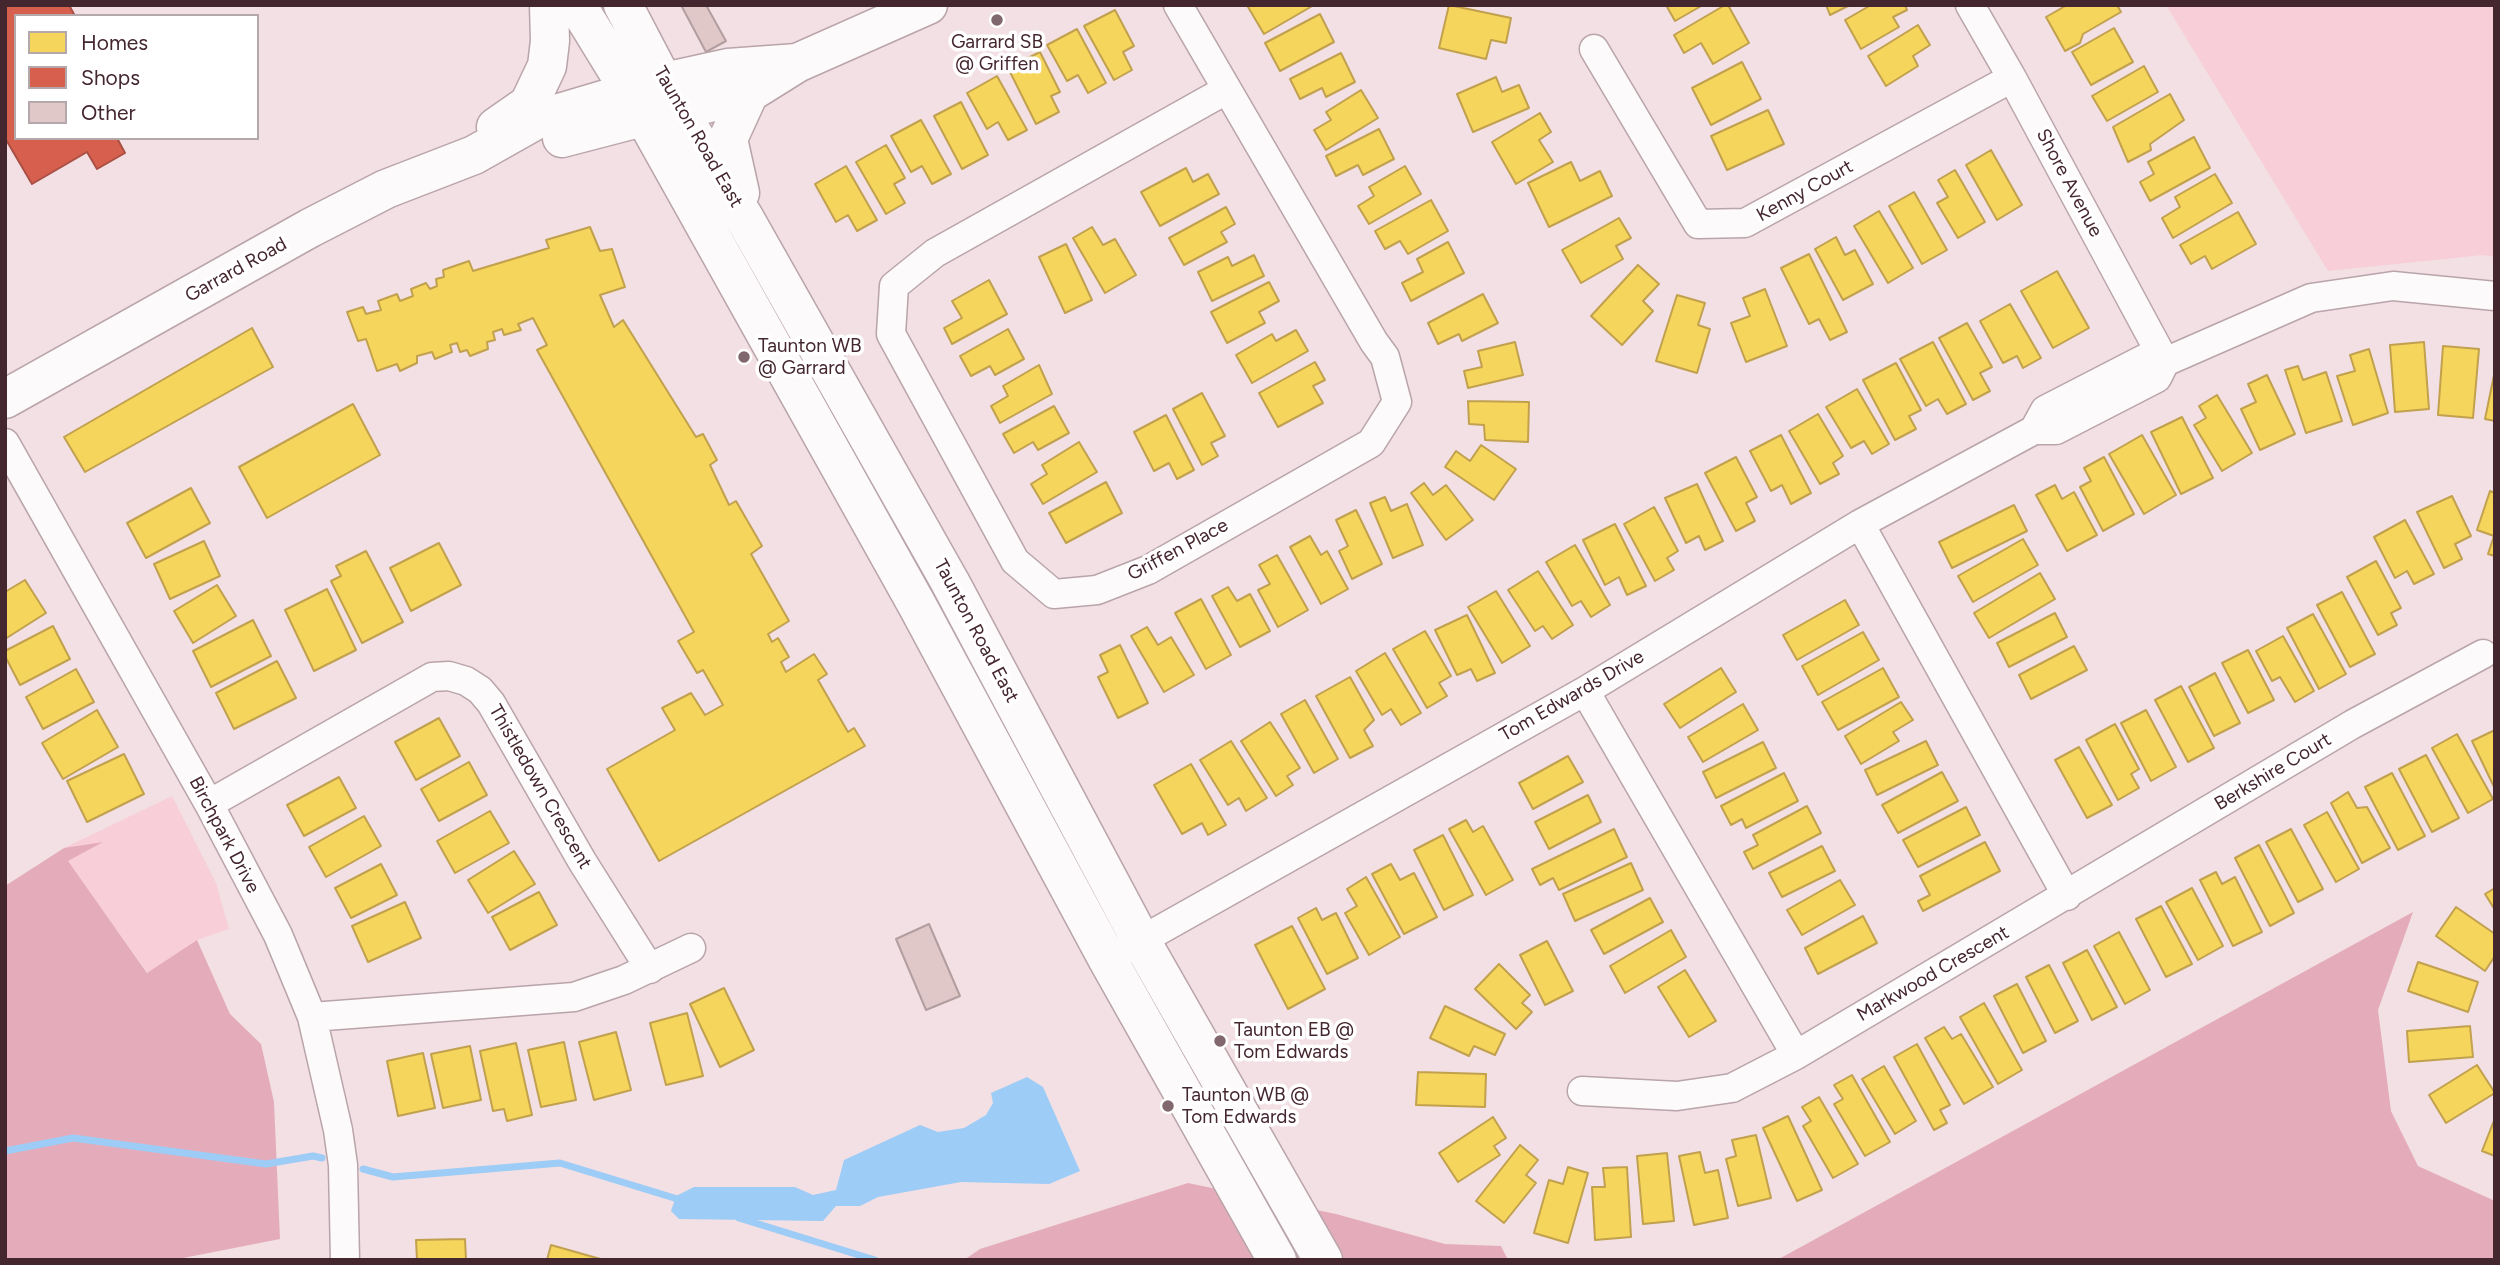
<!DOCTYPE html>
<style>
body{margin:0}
#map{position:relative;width:2500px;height:1265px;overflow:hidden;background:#f2e0e4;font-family:Figtree,sans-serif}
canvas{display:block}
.frame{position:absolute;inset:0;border:7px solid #44262e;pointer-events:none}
.legend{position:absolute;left:14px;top:14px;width:245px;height:126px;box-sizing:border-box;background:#fff;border:2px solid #b4a8ab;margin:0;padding:9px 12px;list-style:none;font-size:21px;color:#44262e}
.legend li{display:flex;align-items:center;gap:14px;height:35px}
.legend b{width:35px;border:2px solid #b4a8ab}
</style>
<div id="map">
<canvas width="2500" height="1265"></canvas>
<div class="frame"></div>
<ul class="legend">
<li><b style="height:19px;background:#f6d55c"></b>Homes</li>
<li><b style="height:19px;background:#d6604d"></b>Shops</li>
<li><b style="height:19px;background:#e0c7c8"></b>Other</li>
</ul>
</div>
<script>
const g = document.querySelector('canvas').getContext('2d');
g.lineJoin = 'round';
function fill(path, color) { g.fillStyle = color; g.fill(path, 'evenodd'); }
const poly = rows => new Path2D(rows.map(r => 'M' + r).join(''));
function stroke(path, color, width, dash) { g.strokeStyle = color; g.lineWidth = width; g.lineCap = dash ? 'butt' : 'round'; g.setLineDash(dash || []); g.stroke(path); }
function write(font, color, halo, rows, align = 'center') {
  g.font = font + ' Figtree,sans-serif'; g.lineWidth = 7; g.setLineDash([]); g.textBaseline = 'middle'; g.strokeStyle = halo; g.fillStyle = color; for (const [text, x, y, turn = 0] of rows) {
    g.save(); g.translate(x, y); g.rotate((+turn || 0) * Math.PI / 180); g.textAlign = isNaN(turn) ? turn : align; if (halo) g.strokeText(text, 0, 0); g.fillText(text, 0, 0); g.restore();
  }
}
const green = poly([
 [2166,5,2495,5,2495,257,2483,255,2328,271],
 [172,796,216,883,229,929,197,940,148,973,67,861,64,848]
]);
const forest = poly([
 [103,842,68,861,147,973,197,940,230,1014,261,1044,274,1102,280,1239,173,1260,5,1260,5,886,64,848],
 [2413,912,2378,1010,2391,1111,2418,1166,2495,1201,2495,1260,1777,1260],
 [1188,1183,1336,1214,1445,1244,1501,1246,1508,1260,964,1260,980,1249]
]);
const water = poly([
 [1027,1077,1043,1087,1080,1171,1049,1184,961,1182,878,1197,860,1206,836,1206,823,1221,679,1219,671,1211,676,1196,694,1187,795,1187,813,1195,836,1190,844,1160,920,1125,938,1132,964,1128,986,1115,993,1103,991,1093]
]);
const homes = poly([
 [1251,5,1314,5,1264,34,1248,7,1251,5],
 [1449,5,1511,18,1506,43,1491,40,1486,59,1439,48,1449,5],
 [1666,5,1703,5,1675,21,1666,5],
 [1725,5,1728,5,1749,43,1713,64,1701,43,1684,53,1674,35,1725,5],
 [1826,5,1850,5,1830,15,1826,5],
 [1871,5,1905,5,1907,10,1893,17,1899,27,1861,49,1845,20,1871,5],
 [2067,5,2117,5,2121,12,2083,34,2080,43,2065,51,2046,17,2067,5],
 [1115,10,1134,46,1123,52,1132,70,1114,80,1084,26,1115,10],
 [1320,14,1334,42,1280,71,1265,43,1320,14],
 [1918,25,1930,45,1913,56,1918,66,1886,86,1868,56,1918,25],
 [2114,28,2133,62,2091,85,2072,52,2114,28],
 [1077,29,1106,83,1088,93,1078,75,1067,81,1047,45,1077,29],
 [1040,52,1060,92,1051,96,1059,112,1036,124,1008,68,1040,52],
 [1341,53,1355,82,1326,97,1322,88,1300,99,1290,79,1341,53],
 [1742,62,1761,99,1711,125,1692,88,1742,62],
 [2144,66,2158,92,2107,121,2092,96,2144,66],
 [997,76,1027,130,1008,140,998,122,987,129,967,93,997,76],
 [1496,77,1502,92,1519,85,1529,108,1473,132,1457,94,1496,77],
 [1361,90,1378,118,1326,150,1314,130,1331,120,1326,112,1361,90],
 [2170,94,2184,120,2150,144,2151,150,2128,162,2113,127,2170,94],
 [961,102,988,155,962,169,934,116,961,102],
 [1768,110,1784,144,1727,170,1711,136,1768,110],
 [1540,113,1551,132,1539,140,1553,162,1516,184,1492,142,1540,113],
 [921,120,951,174,932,184,922,166,911,172,891,136,921,120],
 [1379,129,1394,159,1363,175,1358,165,1336,176,1326,156,1379,129],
 [2194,137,2210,168,2150,201,2140,182,2154,174,2148,162,2194,137],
 [886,145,905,178,894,184,905,203,886,214,856,162,886,145],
 [1991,150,2022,205,1997,220,1966,165,1991,150],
 [1571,162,1580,181,1600,171,1612,196,1549,227,1528,183,1571,162],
 [846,166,877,220,857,231,848,215,836,222,815,184,846,166],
 [1405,166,1421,194,1369,224,1358,206,1374,196,1369,187,1405,166],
 [1186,168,1193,182,1208,174,1219,194,1160,226,1141,192,1186,168],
 [1955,170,1985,222,1958,238,1937,203,1948,197,1938,180,1955,170],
 [2215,174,2232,203,2173,238,2162,218,2180,207,2175,197,2215,174],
 [1914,192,1947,250,1922,264,1889,206,1914,192],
 [1431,200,1448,231,1408,254,1400,241,1385,249,1375,231,1431,200],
 [1226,207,1235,224,1221,232,1227,242,1184,265,1169,238,1226,207],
 [1879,211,1913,268,1888,283,1854,226,1879,211],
 [2238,212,2256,244,2212,269,2205,256,2191,264,2180,245,2238,212],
 [1619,218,1631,238,1616,246,1623,259,1581,283,1562,250,1619,218],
 [590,227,600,251,612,249,625,287,600,295,614,327,623,320,696,437,703,434,717,460,710,465,729,505,736,501,762,546,751,554,789,621,768,634,772,642,778,638,789,657,781,662,786,672,814,654,827,674,818,680,848,732,854,728,865,746,659,861,607,769,675,730,662,708,691,693,705,715,723,705,703,670,697,673,678,641,694,632,537,350,547,345,533,318,518,324,521,330,504,335,502,329,493,332,495,340,487,342,488,349,470,356,467,350,460,352,457,343,450,345,452,352,435,359,432,352,417,356,417,363,400,371,397,364,377,371,366,339,358,341,347,312,363,307,366,314,381,310,378,301,397,294,400,301,413,296,411,289,426,283,430,289,437,286,436,279,444,277,443,270,469,261,473,271,549,248,546,240,590,227],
 [1092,227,1103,245,1115,239,1136,275,1105,293,1073,238,1092,227],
 [1836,237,1845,255,1855,250,1873,284,1843,300,1815,249,1836,237],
 [1448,242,1464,273,1411,301,1402,283,1423,272,1417,259,1448,242],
 [1066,244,1092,300,1065,313,1039,257,1066,244],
 [1809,254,1847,332,1830,340,1819,319,1809,324,1781,268,1809,254],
 [1254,255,1264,276,1212,301,1198,272,1228,257,1232,266,1254,255],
 [1638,265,1659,284,1643,301,1653,311,1622,345,1591,316,1638,265],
 [2057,271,2089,328,2053,348,2021,291,2057,271],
 [989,280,1007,314,952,344,944,328,962,318,952,301,989,280],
 [1269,282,1279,301,1259,312,1265,323,1227,343,1211,312,1269,282],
 [1765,289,1787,346,1746,362,1731,323,1750,316,1743,298,1765,289],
 [1483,294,1498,323,1462,341,1459,334,1438,344,1428,323,1483,294],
 [1677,295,1705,303,1698,325,1710,329,1697,373,1656,361,1677,295],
 [2010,304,2041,358,2023,368,2017,356,2003,363,1980,321,2010,304],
 [1967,323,1992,367,1980,373,1990,391,1973,400,1939,338,1967,323],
 [252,328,273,367,85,472,64,437,252,328],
 [1008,329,1024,359,995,375,990,366,971,376,960,356,1008,329],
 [1296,330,1308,351,1252,383,1236,355,1272,334,1276,341,1296,330],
 [1515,342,1523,375,1468,388,1464,371,1482,367,1478,351,1515,342],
 [1933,342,1966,404,1947,414,1938,399,1926,406,1900,359,1933,342],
 [2424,342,2429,409,2395,412,2390,345,2424,342],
 [2443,346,2479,349,2473,418,2438,415,2443,346],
 [2369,349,2388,413,2353,425,2337,376,2355,371,2350,355,2369,349],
 [1315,362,1325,380,1313,386,1323,403,1278,427,1259,393,1315,362],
 [1896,363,1921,410,1909,416,1916,429,1895,440,1863,380,1896,363],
 [1039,365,1052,394,1000,423,991,406,1008,396,1003,386,1039,365],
 [2298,366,2303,380,2326,372,2342,421,2306,433,2285,370,2298,366],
 [2495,370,2495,421,2485,419,2495,370],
 [2267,375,2295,434,2260,450,2241,409,2256,402,2248,384,2267,375],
 [1857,389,1889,444,1872,454,1864,441,1851,448,1826,407,1857,389],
 [1202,393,1225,436,1211,443,1218,456,1202,465,1173,409,1202,393],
 [2217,395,2252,453,2222,471,2194,425,2206,418,2199,406,2217,395],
 [1468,401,1529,402,1528,442,1485,440,1484,425,1469,424,1468,401],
 [353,404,380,455,267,518,239,467,353,404],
 [1054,406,1069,433,1038,450,1033,442,1014,453,1003,434,1054,406],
 [1818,414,1843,456,1833,463,1839,474,1820,484,1789,431,1818,414],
 [1166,415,1194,470,1177,479,1169,463,1154,471,1134,432,1166,415],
 [2182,417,2213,478,2181,494,2151,432,2182,417],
 [1781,435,1811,493,1791,504,1782,485,1771,491,1750,451,1781,435],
 [2142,435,2176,495,2144,514,2109,454,2142,435],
 [1079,442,1097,472,1043,504,1031,484,1047,474,1042,465,1079,442],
 [1481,445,1516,469,1494,500,1445,467,1456,451,1470,461,1481,445],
 [1736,457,1757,497,1746,503,1755,521,1736,531,1705,473,1736,457],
 [2104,457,2134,514,2103,531,2080,487,2091,481,2084,468,2104,457],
 [1106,482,1122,513,1066,543,1049,513,1106,482],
 [1424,483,1433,495,1446,485,1473,520,1446,540,1411,493,1424,483],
 [1697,484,1723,541,1705,550,1699,536,1686,543,1665,498,1697,484],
 [2055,485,2062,499,2074,492,2097,535,2067,551,2036,495,2055,485],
 [191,488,210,523,146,558,127,523,191,488],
 [2490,491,2495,493,2495,556,2488,554,2494,536,2477,530,2490,491],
 [2452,496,2471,536,2455,544,2462,559,2444,568,2417,512,2452,496],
 [1385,497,1391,511,1407,504,1423,545,1393,558,1370,503,1385,497],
 [2014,505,2027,531,1952,568,1939,542,2014,505],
 [1654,507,1678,551,1667,558,1674,570,1655,581,1624,524,1654,507],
 [1356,510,1382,564,1352,579,1339,551,1348,546,1336,520,1356,510],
 [2405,520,2434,574,2414,584,2407,571,2395,578,2374,537,2405,520],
 [1615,524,1646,586,1627,595,1619,577,1605,585,1583,540,1615,524],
 [1310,536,1321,555,1327,551,1348,589,1321,604,1290,547,1310,536],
 [2023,539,2038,565,1973,602,1958,576,2023,539],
 [204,541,220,576,170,599,154,564,204,541],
 [439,543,461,585,411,611,390,568,439,543],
 [1575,545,1610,605,1591,617,1581,601,1572,606,1546,562,1575,545],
 [366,551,403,622,362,643,331,581,341,576,336,566,366,551],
 [1277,555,1308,610,1278,627,1258,590,1270,584,1259,565,1277,555],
 [2376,561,2401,608,2391,613,2397,625,2378,635,2347,577,2376,561],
 [1538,571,1573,625,1552,639,1543,626,1535,631,1508,590,1538,571],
 [2040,573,2055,599,1989,638,1974,613,2040,573],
 [25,580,46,613,5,639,5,592,25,580],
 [217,585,236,616,193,643,174,611,217,585],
 [1228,587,1237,601,1250,594,1270,631,1240,647,1212,596,1228,587],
 [327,589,356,650,314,671,285,610,327,589],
 [1496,591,1530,646,1502,663,1468,607,1496,591],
 [2342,592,2375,654,2350,667,2317,605,2342,592],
 [1201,599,1231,655,1206,669,1175,613,1201,599],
 [1845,600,1859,625,1797,660,1783,635,1845,600],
 [2055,613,2067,637,2009,667,1997,643,2055,613],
 [2313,614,2346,674,2319,689,2287,628,2313,614],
 [1467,615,1495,673,1477,681,1471,669,1457,675,1435,630,1467,615],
 [253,620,271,656,211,687,193,651,253,620],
 [53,626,70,659,20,685,5,656,5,651,53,626],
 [1147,627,1158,645,1171,637,1194,675,1164,692,1131,636,1147,627],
 [1425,631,1451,676,1439,683,1447,696,1427,708,1393,649,1425,631],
 [1863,632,1879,660,1818,695,1802,666,1863,632],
 [2283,636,2314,691,2295,702,2280,677,2272,681,2256,651,2283,636],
 [1120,645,1148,703,1118,718,1098,677,1108,672,1100,655,1120,645],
 [2074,646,2087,670,2031,699,2019,675,2074,646],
 [2248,650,2274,700,2248,713,2222,663,2248,650],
 [1385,653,1421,713,1401,725,1391,709,1382,715,1356,671,1385,653],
 [277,661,296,698,234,729,216,693,277,661],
 [1721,668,1736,692,1680,728,1664,704,1721,668],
 [1883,668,1899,697,1838,730,1822,702,1883,668],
 [76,669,94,702,43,729,26,697,76,669],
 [2215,673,2240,723,2214,736,2189,687,2215,673],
 [1350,677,1374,720,1364,730,1373,746,1350,758,1316,696,1350,677],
 [2181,686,2214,748,2188,762,2155,700,2181,686],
 [1305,700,1338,759,1314,773,1281,714,1305,700],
 [1901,702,1913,720,1893,732,1899,741,1861,764,1845,736,1901,702],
 [1743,704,1758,730,1703,762,1688,737,1743,704],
 [97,710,118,747,63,779,42,743,97,710],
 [2146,710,2176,767,2151,781,2121,723,2146,710],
 [439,718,460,756,416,780,395,742,439,718],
 [1270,722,1300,768,1287,776,1293,785,1276,796,1241,741,1270,722],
 [2115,724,2139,769,2131,774,2139,788,2118,800,2086,740,2115,724],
 [2495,730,2495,789,2472,741,2495,730],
 [2457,734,2493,799,2468,813,2432,748,2457,734],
 [1231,741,1267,798,1246,811,1239,798,1228,805,1200,760,1231,741],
 [1926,741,1938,765,1877,795,1865,770,1926,741],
 [1763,742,1776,768,1716,798,1703,772,1763,742],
 [2079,747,2112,805,2087,818,2055,760,2079,747],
 [124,754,144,794,87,822,67,781,124,754],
 [2426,755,2459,818,2432,832,2399,769,2426,755],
 [1568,756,1583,782,1533,809,1519,783,1568,756],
 [469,762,487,795,439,821,421,789,469,762],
 [1191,764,1226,825,1208,835,1202,823,1182,834,1154,785,1191,764],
 [1942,772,1958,801,1898,833,1882,805,1942,772],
 [1784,773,1798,801,1746,828,1742,819,1731,825,1721,806,1784,773],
 [2392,773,2425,836,2398,850,2365,787,2392,773],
 [339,777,356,808,304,836,287,805,339,777],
 [2348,792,2357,808,2367,807,2390,848,2362,863,2331,803,2348,792],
 [1588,795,1601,822,1549,849,1535,822,1588,795],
 [1807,806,1821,833,1753,869,1744,852,1758,845,1753,835,1807,806],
 [1966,807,1980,835,1918,867,1903,840,1966,807],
 [490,811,509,843,455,873,437,841,490,811],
 [2327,812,2359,869,2336,882,2304,825,2327,812],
 [364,816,381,846,326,877,309,847,364,816],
 [1466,820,1473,832,1483,826,1513,880,1486,895,1449,829,1466,820],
 [1614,829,1627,857,1559,890,1553,878,1540,885,1532,869,1614,829],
 [2291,829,2323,889,2298,902,2266,842,2291,829],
 [1443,835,1473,895,1444,910,1414,850,1443,835],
 [1985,842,2000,871,1923,911,1918,901,1930,895,1920,876,1985,842],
 [2259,845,2294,913,2270,926,2235,858,2259,845],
 [1822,846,1835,871,1782,897,1769,873,1822,846],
 [514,851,535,884,488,913,468,880,514,851],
 [1631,863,1643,890,1575,921,1563,894,1631,863],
 [381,864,397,895,351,918,335,888,381,864],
 [1391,864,1400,880,1414,873,1437,917,1404,934,1372,874,1391,864],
 [2216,872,2222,884,2235,877,2262,932,2233,946,2200,880,2216,872],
 [1366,877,1400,937,1369,955,1345,913,1357,906,1347,889,1366,877],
 [1840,880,1855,905,1802,935,1787,910,1840,880],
 [2192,888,2223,946,2198,960,2166,902,2192,888],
 [2495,888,2495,910,2485,894,2495,888],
 [539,892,557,925,510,950,492,917,539,892],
 [1650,898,1663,922,1604,954,1591,930,1650,898],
 [405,902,421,938,368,962,352,926,405,902],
 [2161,906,2192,964,2166,977,2136,919,2161,906],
 [2456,907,2495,934,2495,956,2485,971,2436,936,2456,907],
 [1316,908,1322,920,1336,913,1358,958,1327,974,1298,918,1316,908],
 [1863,916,1877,943,1818,974,1805,948,1863,916],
 [1292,926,1325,989,1288,1009,1255,945,1292,926],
 [1671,930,1686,957,1625,993,1610,966,1671,930],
 [2119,932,2150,990,2125,1004,2094,946,2119,932],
 [1547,941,1573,991,1545,1005,1520,955,1547,941],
 [2087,950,2117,1007,2092,1020,2063,963,2087,950],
 [2418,962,2478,982,2468,1012,2408,991,2418,962],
 [1499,964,1530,995,1522,1003,1532,1012,1516,1029,1475,989,1499,964],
 [2049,965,2078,1021,2055,1033,2026,977,2049,965],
 [1685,970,1716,1021,1689,1037,1658,987,1685,970],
 [2017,984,2046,1041,2023,1053,1994,996,2017,984],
 [724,988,754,1050,720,1067,690,1004,724,988],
 [1984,1003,2022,1070,1998,1084,1960,1017,1984,1003],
 [1445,1006,1505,1034,1495,1055,1474,1046,1469,1056,1430,1038,1445,1006],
 [687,1013,703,1076,666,1085,650,1023,687,1013],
 [2470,1026,2473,1057,2409,1062,2407,1031,2470,1026],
 [1944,1027,1952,1039,1961,1034,1993,1087,1964,1104,1925,1038,1944,1027],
 [616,1032,631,1090,594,1100,579,1042,616,1032],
 [564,1042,576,1100,541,1107,528,1050,564,1042],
 [516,1043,532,1115,507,1121,504,1109,493,1111,480,1051,516,1043],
 [1917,1044,1950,1105,1940,1110,1947,1123,1934,1130,1894,1057,1917,1044],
 [470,1046,481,1100,443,1108,431,1054,470,1046],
 [423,1053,435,1108,398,1116,387,1061,423,1053],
 [2477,1065,2495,1093,2446,1123,2429,1095,2477,1065],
 [1884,1066,1916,1121,1895,1134,1862,1079,1884,1066],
 [1418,1072,1486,1074,1485,1107,1416,1105,1418,1072],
 [1852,1075,1890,1142,1865,1156,1834,1104,1843,1099,1834,1085,1852,1075],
 [1819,1097,1858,1164,1833,1178,1803,1126,1811,1121,1802,1107,1819,1097],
 [1788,1116,1822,1190,1797,1201,1763,1128,1788,1116],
 [1493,1117,1506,1138,1494,1146,1500,1155,1458,1182,1439,1153,1493,1117],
 [2495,1118,2495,1156,2482,1151,2495,1118],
 [1756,1135,1771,1198,1738,1206,1726,1159,1736,1156,1732,1140,1756,1135],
 [1520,1145,1538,1160,1526,1175,1536,1183,1504,1223,1476,1201,1520,1145],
 [1700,1152,1705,1173,1718,1170,1728,1218,1694,1225,1679,1156,1700,1152],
 [1667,1153,1674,1221,1643,1224,1637,1156,1667,1153],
 [1568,1167,1588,1173,1568,1243,1534,1233,1549,1180,1563,1184,1568,1167],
 [1627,1167,1631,1237,1595,1240,1592,1187,1605,1187,1603,1168,1627,1167],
 [465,1239,466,1260,417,1260,416,1240,465,1239],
 [551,1245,604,1260,547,1260,551,1245]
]);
const shops = poly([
 [5,5,69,5,75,16,16,16,16,138,117,138,125,153,97,169,87,152,32,184,5,138,5,5]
]);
const stream = poly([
 [5,1151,73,1138,266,1164,313,1156,322,1158],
 [363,1169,393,1177,560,1163,684,1201],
 [739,1218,875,1260]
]);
const building = poly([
 [681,5,706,5,726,41,706,52,681,5],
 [929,924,960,996,926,1010,896,939,929,924]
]);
const street = poly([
 [1178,5,1374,342,1385,357,1397,402,1371,443,1148,570,1097,590,1054,594,1015,561,891,334,894,286,935,253,1226,90],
 [1970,5,2012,78,2165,362],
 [1594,49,1698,224,1745,223,2012,78],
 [2034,430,2045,410,2146,358,2165,362,2311,298,2393,286,2495,296],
 [5,443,209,804,278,935,312,1017,338,1130,343,1165,345,1260],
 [1860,524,2067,896],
 [1585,691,1796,1055],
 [209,804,432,677,449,676,466,681,480,690,491,703,582,861,650,969],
 [1124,950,1585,691,1860,524,2034,430,2056,430,2157,378,2165,362],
 [312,1017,574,997,624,980,691,948],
 [1582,1091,1677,1096,1732,1088,1796,1055,2353,724,2483,654]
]);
const secondary = poly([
 [577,5,631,93,917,605,1108,960,1277,1260],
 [623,5,677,108,745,219,950,582,1140,939,1323,1260],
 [496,127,529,104,547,66,550,41,549,5],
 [562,138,677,108,697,106,749,93,797,63,928,5],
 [740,193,728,139,749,93],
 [5,399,310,228,386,189,474,155,536,120,664,82,728,68,797,63]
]);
const markers = [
 [997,20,7,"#81676e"],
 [744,357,7,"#81676e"],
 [1220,1041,7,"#81676e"],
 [1168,1106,7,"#81676e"]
];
const poiNames = [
 ["Garrard SB",997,42,"center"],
 ["@ Griffen",997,64,"center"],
 ["Taunton WB",758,346],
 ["@ Garrard",758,368],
 ["Taunton EB @",1234,1030],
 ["Tom Edwards",1234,1052],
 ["Taunton WB @",1182,1095],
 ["Tom Edwards",1182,1117]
];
const streetNames = [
 ["Taunton Road East",698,137,60],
 ["Shore Avenue",2069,183,62],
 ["Kenny Court",1805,191,-29],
 ["Garrard Road",236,270,-29],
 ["Griffen Place",1178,550,-28],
 ["Taunton Road East",976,631,62],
 ["Tom Edwards Drive",1572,696,-30],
 ["Berkshire Court",2273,772,-31],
 ["Thistledown Crescent",540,787,60],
 ["Birchpark Drive",224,835,62],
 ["Markwood Crescent",1933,974,-30]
];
fill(green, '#f8ced8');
fill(forest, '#e4acbb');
fill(water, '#9dccf6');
fill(homes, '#f6d55c');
stroke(homes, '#c1a04e', 2);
fill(shops, '#d6604d');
stroke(shops, '#aa4f44', 2);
stroke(stream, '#9dccf6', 7);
fill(building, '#e0c7c8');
stroke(building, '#b29d9f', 2);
stroke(street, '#b9a4a9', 31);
stroke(secondary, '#b9a4a9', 41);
stroke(street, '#fdfafb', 28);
stroke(secondary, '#fdfafb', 38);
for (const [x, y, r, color] of markers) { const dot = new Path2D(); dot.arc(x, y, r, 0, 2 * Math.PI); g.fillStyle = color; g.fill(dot); stroke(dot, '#fff', 2.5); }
write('19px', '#44262e', '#fff', poiNames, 'left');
write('19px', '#44262e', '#fff', streetNames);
</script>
